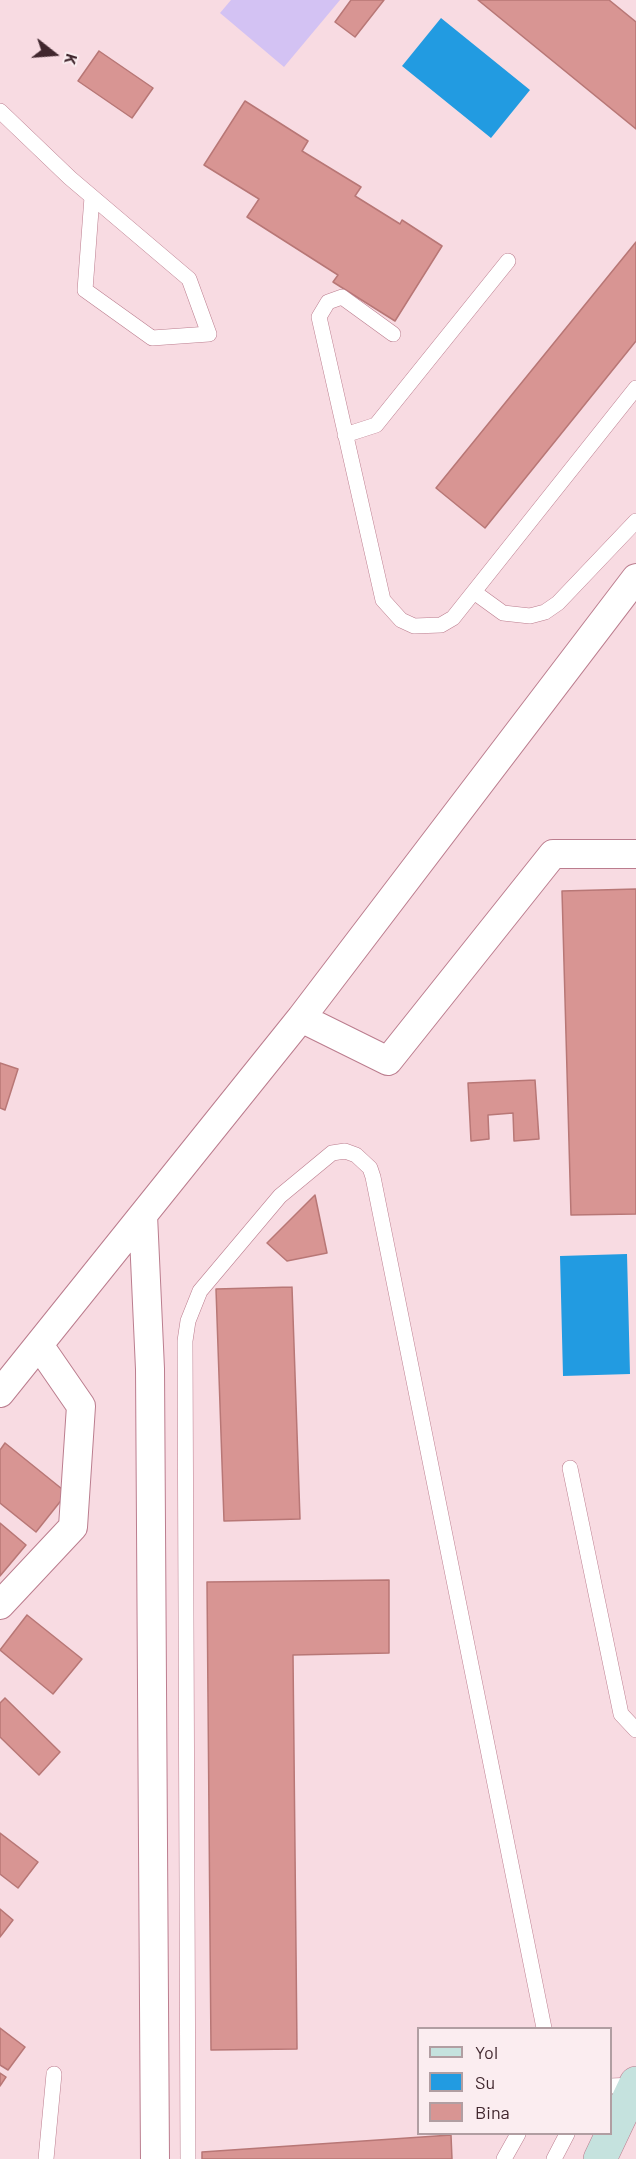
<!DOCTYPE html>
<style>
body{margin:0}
#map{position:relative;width:636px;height:2159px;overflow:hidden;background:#f8dbe2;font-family:Barlow,sans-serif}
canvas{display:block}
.legend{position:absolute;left:417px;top:2027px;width:195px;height:108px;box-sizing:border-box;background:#fbedf0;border:2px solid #b19ea2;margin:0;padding:8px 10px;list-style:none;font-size:18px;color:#41272e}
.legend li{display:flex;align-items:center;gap:12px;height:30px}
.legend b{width:30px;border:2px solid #b19ea2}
.north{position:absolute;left:24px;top:24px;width:60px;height:60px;-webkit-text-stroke:4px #fbedf0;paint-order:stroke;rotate:107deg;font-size:16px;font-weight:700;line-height:24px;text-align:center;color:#41272e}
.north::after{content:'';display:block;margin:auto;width:21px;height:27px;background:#41272e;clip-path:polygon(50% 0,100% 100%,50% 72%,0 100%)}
</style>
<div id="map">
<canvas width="636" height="2159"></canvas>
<ul class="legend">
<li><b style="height:8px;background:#c5e2de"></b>Yol</li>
<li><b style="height:16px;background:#229be1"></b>Su</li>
<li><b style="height:16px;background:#d89593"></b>Bina</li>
</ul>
<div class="north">K</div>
</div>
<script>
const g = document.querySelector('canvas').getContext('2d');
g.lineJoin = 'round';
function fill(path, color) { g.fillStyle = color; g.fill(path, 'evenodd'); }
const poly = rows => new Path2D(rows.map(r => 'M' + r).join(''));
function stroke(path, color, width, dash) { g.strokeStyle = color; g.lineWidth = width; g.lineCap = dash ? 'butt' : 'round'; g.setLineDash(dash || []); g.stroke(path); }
const green = poly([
 [231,0,340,0,284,67,220,13]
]);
const water = poly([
 [441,18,530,90,491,138,402,66],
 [627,1254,630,1374,563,1376,560,1256]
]);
const building = poly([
 [351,0,384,0,355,37,335,22,351,0],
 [478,0,609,0,636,22,636,129,478,0],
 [99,51,153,88,132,118,78,81,99,51],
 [245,101,308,141,302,151,361,187,355,196,400,224,402,220,442,246,395,321,333,282,338,275,247,217,259,199,204,165,245,101],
 [636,242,636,341,485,528,436,488,636,242],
 [636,889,636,1214,571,1215,562,891,636,889],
 [0,1063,18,1069,5,1110,0,1108,0,1063],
 [535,1080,539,1139,514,1141,513,1113,488,1115,489,1139,471,1141,468,1083,535,1080],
 [315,1195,327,1253,287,1261,267,1243,315,1195],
 [292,1287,300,1519,224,1521,216,1289,292,1287],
 [5,1443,67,1493,36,1532,0,1503,0,1450,5,1443],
 [0,1523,26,1545,0,1576,0,1523],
 [389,1580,389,1653,293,1655,297,2049,211,2050,207,1582,389,1580],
 [27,1615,82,1659,53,1694,0,1650,27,1615],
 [5,1698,60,1752,39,1775,0,1737,0,1703,5,1698],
 [0,1833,38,1862,18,1888,0,1874,0,1833],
 [0,1909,13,1920,0,1937,0,1909],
 [0,2028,25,2047,8,2070,0,2065,0,2028],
 [0,2073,6,2077,0,2086,0,2073],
 [451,2135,452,2159,202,2159,202,2152,451,2135]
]);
const lane = poly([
 [0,111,70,178,189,279,209,334,152,338,85,290,92,197],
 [393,334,342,297,328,302,319,317,383,600,401,620,414,626,441,625,453,618,636,388],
 [345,435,376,425,508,261],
 [474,592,503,613,530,616,545,612,558,603,636,521],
 [570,1468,621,1714,636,1730],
 [610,2086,635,2085],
 [46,2159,54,2074],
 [188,2159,185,1341,188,1321,200,1291,280,1196,332,1153,345,1151,356,1155,370,1168,373,1177,544,2028],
 [504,2159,518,2134],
 [554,2159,567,2134]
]);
const street = poly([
 [301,1018,388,1061,553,854,636,854],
 [143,1215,150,1369,155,2159],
 [0,1393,301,1018,636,578],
 [0,1605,73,1527,81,1406,39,1345]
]);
const secondary = poly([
 [600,2159,636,2083]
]);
fill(green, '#d3c2f3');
fill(water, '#229be1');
fill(building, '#d89593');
stroke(building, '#b87776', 1.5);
stroke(lane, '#bb7d8e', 16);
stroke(street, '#bb7d8e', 30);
stroke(secondary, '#bb7d8e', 34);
stroke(lane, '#fff', 15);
stroke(street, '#fff', 28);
stroke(secondary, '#c5e2de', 33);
</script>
